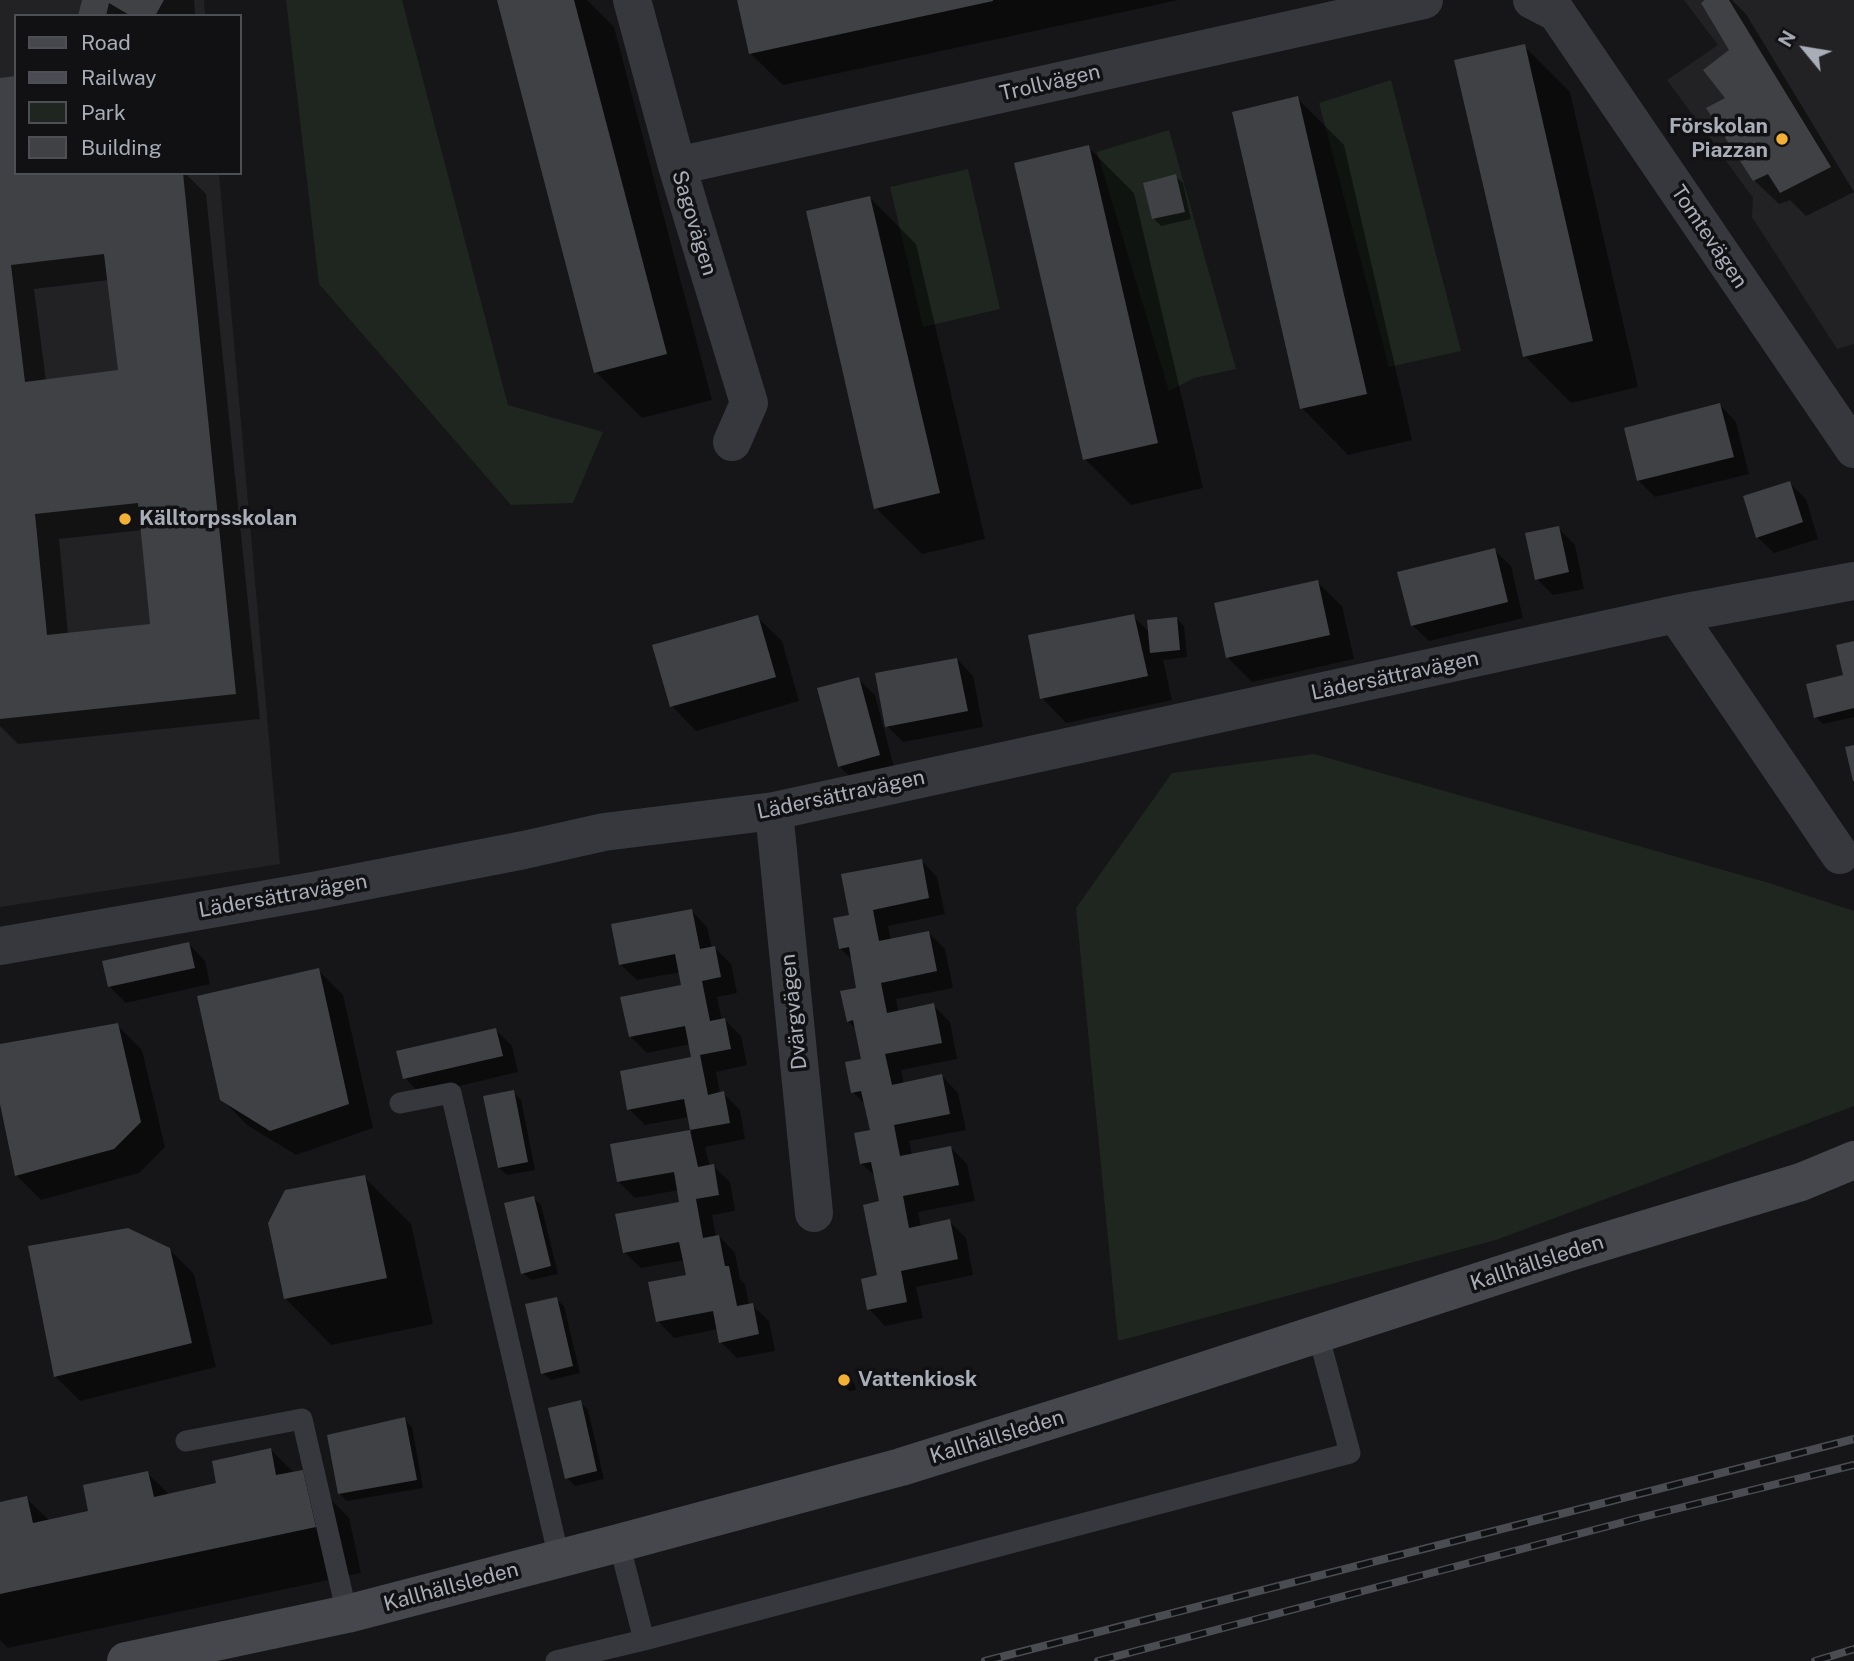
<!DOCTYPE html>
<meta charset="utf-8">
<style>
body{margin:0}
#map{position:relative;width:1854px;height:1661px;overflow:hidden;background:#161618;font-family:"Public Sans",sans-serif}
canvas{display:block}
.legend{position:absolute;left:14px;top:14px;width:228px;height:161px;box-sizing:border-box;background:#111113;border:2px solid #4d4f55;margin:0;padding:9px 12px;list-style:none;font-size:21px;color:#a8adb8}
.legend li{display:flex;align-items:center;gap:14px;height:35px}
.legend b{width:35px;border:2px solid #4d4f55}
.north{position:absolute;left:1770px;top:14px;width:70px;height:70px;-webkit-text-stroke:5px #111113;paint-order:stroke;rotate:300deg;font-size:19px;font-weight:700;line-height:28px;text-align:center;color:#a8adb8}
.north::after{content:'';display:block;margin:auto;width:24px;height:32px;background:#a8adb8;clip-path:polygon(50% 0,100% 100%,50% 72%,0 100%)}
</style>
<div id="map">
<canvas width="1854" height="1661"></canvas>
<ul class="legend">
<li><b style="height:9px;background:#45474d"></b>Road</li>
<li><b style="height:9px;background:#4a4c52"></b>Railway</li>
<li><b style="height:19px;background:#1e261f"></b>Park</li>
<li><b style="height:19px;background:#404145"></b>Building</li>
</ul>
<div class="north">N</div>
</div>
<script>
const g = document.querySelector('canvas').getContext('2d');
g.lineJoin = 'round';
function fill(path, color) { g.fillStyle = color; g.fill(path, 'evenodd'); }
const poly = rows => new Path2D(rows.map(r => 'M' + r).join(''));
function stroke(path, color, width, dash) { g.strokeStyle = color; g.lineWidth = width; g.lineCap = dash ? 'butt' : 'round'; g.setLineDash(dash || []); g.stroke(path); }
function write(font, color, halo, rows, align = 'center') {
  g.font = font + ' "Public Sans",sans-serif'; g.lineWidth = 7; g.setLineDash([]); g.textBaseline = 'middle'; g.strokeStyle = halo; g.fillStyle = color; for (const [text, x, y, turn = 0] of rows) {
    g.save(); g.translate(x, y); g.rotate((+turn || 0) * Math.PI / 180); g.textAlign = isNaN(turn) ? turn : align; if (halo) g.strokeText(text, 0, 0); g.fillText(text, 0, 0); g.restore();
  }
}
const built = poly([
 [0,0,204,0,205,16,16,16,16,173,219,173,280,864,0,907],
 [1684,0,1854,0,1854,344,1837,349,1752,217,1753,198,1667,80,1718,45]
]);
const green = poly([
 [286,0,402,0,508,405,603,432,573,503,511,505,319,284],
 [1391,80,1461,351,1389,367,1319,103],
 [1169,130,1236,369,1194,378,1169,391,1097,152],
 [968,169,1000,309,923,327,890,187],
 [1314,754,1769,883,1854,911,1854,1106,1496,1240,1118,1341,1076,908,1172,773]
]);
const shadow = poly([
 [84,0,194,0,195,13,194,16,79,16],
 [498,0,587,0,614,27,712,400,642,418,596,372],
 [739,0,1179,0,783,85,750,53],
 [1708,0,1732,0,1746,14,1854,192,1806,216,1790,200,1779,204,1754,180,1727,98,1731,51],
 [1524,46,1570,92,1638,387,1571,403,1525,356],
 [0,79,16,173,185,173,206,194,260,719,18,744,0,726],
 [109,280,120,372,46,381,34,289],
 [143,530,152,625,68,634,59,539],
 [1297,98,1344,145,1412,440,1348,455,1302,408],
 [1088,147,1134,193,1203,488,1131,505,1085,459],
 [1175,176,1183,183,1191,219,1161,226,1153,218],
 [870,198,916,244,985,539,922,554,876,508],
 [1720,405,1736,422,1749,474,1655,497,1638,480],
 [1789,483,1806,499,1818,539,1774,553,1757,537],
 [1558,528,1575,545,1584,589,1553,595,1537,579],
 [1494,550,1511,566,1523,618,1429,641,1412,625],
 [1317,582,1342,606,1354,659,1252,682,1227,657],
 [1133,616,1150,633,1177,619,1184,626,1187,657,1163,660,1172,700,1066,723,1042,698],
 [757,617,782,641,799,701,696,731,672,706],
 [1854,642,1854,717,1823,724,1816,717,1845,676],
 [957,659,973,676,983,727,903,742,887,726],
 [858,679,875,695,895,771,856,782,839,766],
 [921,860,937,877,945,914,888,926,891,941,929,933,945,949,953,988,896,999,899,1013,933,1005,950,1022,957,1059,901,1070,904,1084,942,1076,958,1093,966,1130,909,1141,912,1155,951,1148,967,1164,975,1201,918,1212,921,1227,949,1221,966,1238,973,1275,916,1287,923,1318,885,1326,869,1309,879,1277,881,1203,876,1177,861,1163,872,1131,866,1105,853,1092,863,1060,857,1030,848,1021,858,989,853,961,840,948,851,916],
 [691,910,707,927,712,948,715,948,731,964,737,993,717,997,722,1021,725,1020,741,1036,747,1065,716,1072,720,1094,723,1093,740,1110,745,1139,705,1147,710,1167,713,1166,730,1182,735,1211,712,1215,716,1237,719,1236,735,1253,740,1279,745,1284,749,1306,752,1305,769,1321,775,1351,737,1358,721,1342,718,1329,674,1338,658,1321,688,1276,685,1260,641,1268,624,1252,681,1204,679,1190,635,1198,619,1182,612,1145,692,1132,689,1117,645,1125,629,1109,693,1058,691,1044,647,1053,630,1036,683,986,681,972,637,980,620,964],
 [189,944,205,961,210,984,126,1003,109,986],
 [318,970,343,995,373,1128,296,1155,247,1125,222,1099],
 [117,1025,142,1050,165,1147,139,1173,41,1200,16,1175,0,1095,0,1046],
 [496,1030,512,1046,518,1072,421,1095,405,1078],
 [513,1092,521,1100,535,1170,507,1175,499,1168],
 [364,1177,411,1224,433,1324,331,1345,285,1298],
 [534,1198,541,1205,558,1274,531,1280,523,1273],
 [169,1249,194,1274,216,1367,80,1401,55,1376],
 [556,1299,564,1306,580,1373,551,1380,543,1373],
 [848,1377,855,1385,856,1390,849,1391,841,1383,840,1378],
 [580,1402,588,1410,604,1479,575,1486,567,1478],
 [404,1419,412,1427,423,1488,347,1501,339,1493],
 [271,1450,294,1473,303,1471,349,1518,361,1573,8,1648,0,1640,0,1504,26,1498,50,1521,90,1512,147,1473,170,1495,219,1485]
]);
const building = poly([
 [82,0,164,0,155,16,131,16,109,3,106,16,78,16],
 [497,0,574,0,667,354,594,373],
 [737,0,993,0,993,1,749,54],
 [1705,0,1729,0,1831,167,1780,193,1768,174,1753,181,1706,108,1725,98,1703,70,1729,50,1701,3],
 [1525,44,1593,341,1523,357,1454,60],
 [16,76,16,173,183,173,236,694,0,719,0,78],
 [104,254,118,370,25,382,11,265],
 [138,503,150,624,47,635,35,514],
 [1298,96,1367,394,1300,409,1232,112],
 [1089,145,1158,443,1083,460,1014,163],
 [1176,174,1185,212,1152,219,1143,183],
 [870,196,940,493,874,509,806,211],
 [1720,403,1734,457,1637,481,1624,428],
 [1790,481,1803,522,1756,538,1743,496],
 [1559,526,1569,572,1535,580,1525,533],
 [1495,548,1508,602,1411,626,1397,572],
 [1318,580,1330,635,1226,658,1214,603],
 [1134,614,1148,676,1040,699,1028,635],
 [758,615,776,677,670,707,652,645],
 [1177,617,1180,650,1150,653,1147,620],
 [1854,641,1854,708,1814,718,1806,684,1843,675,1836,645],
 [957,658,968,711,885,727,875,673],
 [859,677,880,755,838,767,817,688],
 [1854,745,1854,781,1853,781,1845,747],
 [922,859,929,898,873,910,879,941,929,931,937,971,881,983,887,1013,934,1003,942,1043,885,1054,892,1085,942,1074,950,1114,894,1125,900,1156,951,1146,959,1185,903,1196,909,1228,950,1219,958,1259,901,1271,907,1302,867,1310,861,1279,877,1275,863,1205,879,1201,871,1162,860,1164,854,1133,870,1130,861,1091,851,1093,845,1062,861,1059,853,1020,847,1022,840,991,856,988,849,947,839,949,833,918,849,915,841,874],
 [692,909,700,949,715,946,721,977,702,981,710,1021,725,1018,731,1049,700,1055,708,1095,724,1091,730,1123,690,1130,698,1167,714,1164,719,1195,696,1199,703,1238,719,1235,725,1266,729,1266,737,1306,753,1303,759,1334,719,1343,713,1311,656,1322,648,1282,686,1275,679,1242,623,1253,615,1214,679,1202,674,1172,617,1182,610,1144,690,1130,684,1099,627,1110,620,1071,691,1057,685,1026,629,1037,620,997,681,985,675,954,619,965,611,924],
 [189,942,195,968,108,987,102,961],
 [319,968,349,1104,270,1131,220,1100,197,996],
 [118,1023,141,1122,114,1149,15,1176,0,1104,0,1044],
 [496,1028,503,1056,403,1079,396,1051],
 [514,1090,528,1162,498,1168,483,1096],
 [365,1175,387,1278,284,1299,268,1223,285,1190],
 [534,1196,551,1266,521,1274,504,1203],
 [128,1228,170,1248,192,1343,54,1377,28,1246],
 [557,1297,573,1366,541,1374,525,1304],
 [581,1400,597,1471,565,1479,548,1408],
 [405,1417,417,1480,338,1494,327,1435],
 [271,1448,276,1475,303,1470,316,1527,0,1594,0,1502,27,1496,33,1523,88,1511,83,1485,148,1471,154,1497,216,1483,212,1461]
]);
const lane = poly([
 [400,1103,451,1093,559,1558],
 [186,1441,302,1419,347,1614],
 [619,1543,644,1640],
 [556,1661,644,1640,1350,1453,1318,1334]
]);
const street = poly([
 [632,0,677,166,749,403,732,442],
 [1532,0,1557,13,1854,449],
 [677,166,1424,0],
 [1676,614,1840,855],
 [774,811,814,1213],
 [0,946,313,891,524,850,604,832,774,811,1676,614,1854,581]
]);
const secondary = poly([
 [126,1661,347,1614,619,1543,901,1467,1105,1403,1573,1251,1801,1182,1854,1160]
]);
const rail = poly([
 [985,1661,1854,1439],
 [1098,1661,1639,1518,1854,1465],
 [1815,1661,1854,1649]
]);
const markers = [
 [1782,139,7,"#f2b134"],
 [125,519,7,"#f2b134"],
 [844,1380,7,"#f2b134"]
];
const streetNames = [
 ["Trollvägen",1050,83,-13],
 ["Sagovägen",694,223,73],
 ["Tomtevägen",1709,237,56],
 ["Lädersättravägen",1395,676,-12],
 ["Lädersättravägen",841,795,-12],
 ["Lädersättravägen",283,896,-10],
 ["Dvärgvägen",794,1012,-96],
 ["Kallhällsleden",1537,1263,-18],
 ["Kallhällsleden",997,1437,-17],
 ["Kallhällsleden",451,1587,-15]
];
const poiNames = [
 ["Förskolan",1768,127,"right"],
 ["Piazzan",1768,151,"right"],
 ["Källtorpsskolan",139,519],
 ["Vattenkiosk",858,1380]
];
fill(built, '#222225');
fill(green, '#1e261f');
fill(shadow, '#0007');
fill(building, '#404145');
stroke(lane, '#37383d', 21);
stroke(street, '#37383d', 38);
stroke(secondary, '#45474d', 38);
stroke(rail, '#4a4c52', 8);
stroke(rail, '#111113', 5, [16]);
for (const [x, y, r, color] of markers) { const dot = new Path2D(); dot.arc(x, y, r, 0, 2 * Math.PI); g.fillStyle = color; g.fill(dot); stroke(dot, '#111113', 2.5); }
write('21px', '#a8adb8', '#111113', streetNames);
write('bold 21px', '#a8adb8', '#111113', poiNames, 'left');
</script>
